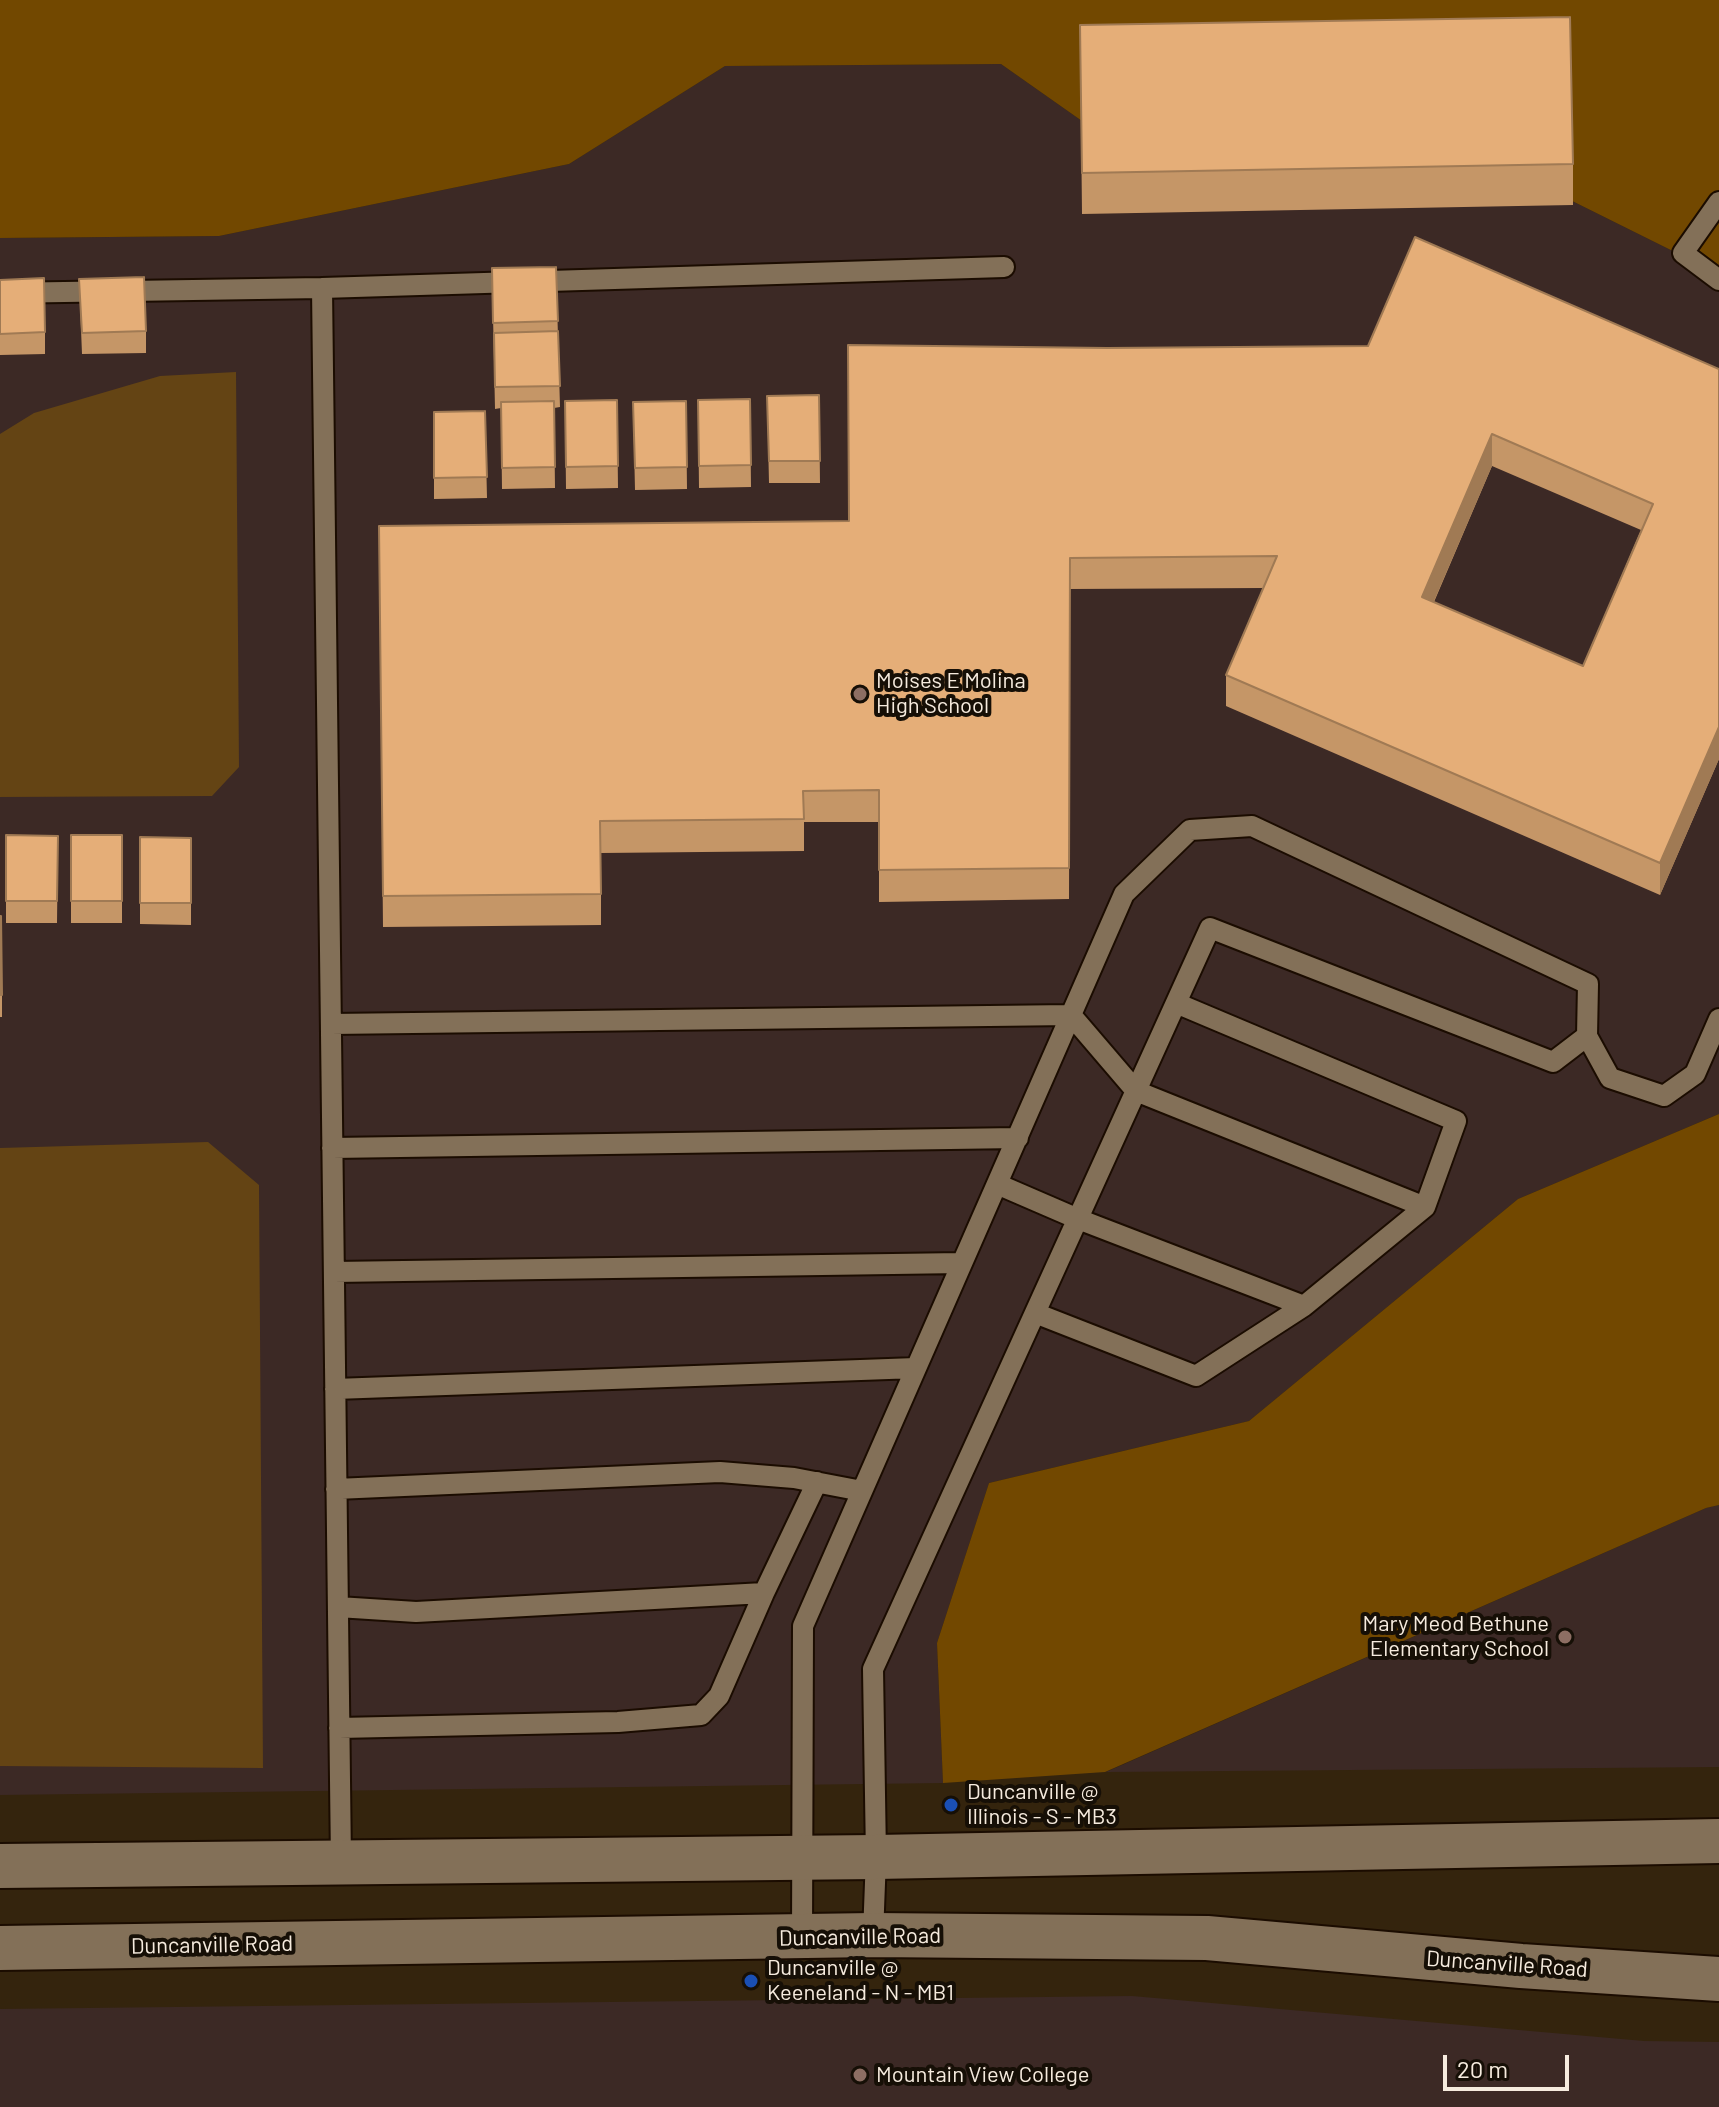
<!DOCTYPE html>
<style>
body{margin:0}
#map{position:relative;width:1719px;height:2107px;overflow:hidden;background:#34240d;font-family:Barlow,sans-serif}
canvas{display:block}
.scale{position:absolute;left:1443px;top:2055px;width:126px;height:36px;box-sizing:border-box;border:4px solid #f6ebde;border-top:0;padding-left:10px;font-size:24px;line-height:28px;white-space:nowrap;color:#f6ebde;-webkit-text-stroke:6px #160f06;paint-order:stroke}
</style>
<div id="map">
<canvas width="1719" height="2107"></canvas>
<div class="scale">20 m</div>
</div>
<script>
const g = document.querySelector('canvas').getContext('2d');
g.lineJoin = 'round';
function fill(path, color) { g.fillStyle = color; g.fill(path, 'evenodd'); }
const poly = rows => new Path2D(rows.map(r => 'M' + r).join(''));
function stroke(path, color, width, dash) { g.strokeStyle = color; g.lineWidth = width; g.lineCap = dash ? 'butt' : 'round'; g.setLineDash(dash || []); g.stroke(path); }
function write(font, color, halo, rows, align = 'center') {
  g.font = font + ' Barlow,sans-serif'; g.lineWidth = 8; g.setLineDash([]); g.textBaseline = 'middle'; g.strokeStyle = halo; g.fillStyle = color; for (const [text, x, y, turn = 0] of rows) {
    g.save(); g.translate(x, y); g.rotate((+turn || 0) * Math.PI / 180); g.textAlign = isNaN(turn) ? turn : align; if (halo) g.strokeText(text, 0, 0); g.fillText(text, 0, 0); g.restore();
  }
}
const education = poly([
 [1001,64,1109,140,1375,103,1719,274,1719,1114,1518,1199,1249,1421,989,1483,937,1643,943,1783,0,1795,0,238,219,236,569,164,725,66],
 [1719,1505,1719,1767,1106,1772,1706,1508],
 [1132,1996,1644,2041,1719,2042,1719,2107,0,2107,0,2009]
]);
const green = poly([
 [236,372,239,767,212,796,0,797,0,434,34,413,160,376],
 [208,1142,259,1185,263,1768,0,1766,0,1148]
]);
const forest = poly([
 [0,0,1719,0,1719,274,1375,103,1109,140,1001,64,725,66,569,164,219,236,0,238],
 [1719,1114,1719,1505,1706,1508,1105,1772,943,1783,937,1643,989,1483,1249,1421,1518,1199]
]);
const lane = poly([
 [1719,202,1683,253,1719,280],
 [322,288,1004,267],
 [0,293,322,288,341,1862],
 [1176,1003,1456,1121,1425,1207],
 [331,1024,1071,1015,1136,1091,1425,1207,1304,1306,1196,1376,1035,1313],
 [332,1148,1018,1138],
 [997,1184,1078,1219,1304,1306],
 [334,1272,962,1263],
 [335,1389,916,1368],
 [336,1489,720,1472,794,1478,862,1491],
 [338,1607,416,1612,764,1593,817,1482],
 [339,1728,618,1722,701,1715,719,1696,764,1593],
 [873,1935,876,1857,873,1669,1210,928,1553,1062,1587,1036],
 [802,1937,803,1626,1124,894,1190,830,1252,826,1588,984,1587,1036,1610,1078,1664,1096,1695,1074,1719,1019]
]);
const secondary = poly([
 [0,1866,876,1857,1719,1841],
 [0,1948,873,1935,1207,1938,1521,1966,1719,1979]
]);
const wall = poly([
 [1080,25,1573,164,1573,205,1082,214],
 [556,267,560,407,554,408,555,488,502,489,501,408,495,409,492,268],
 [79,279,146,331,146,353,82,354],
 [0,280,45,332,45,354,0,355],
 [1719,369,1719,759,1660,895,1226,706,1226,675,1263,588,1070,589,1069,899,879,902,879,822,804,822,804,851,601,853,601,925,383,927,379,526,849,521],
 [1492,466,1641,530,1583,666,1434,602],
 [819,395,820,483,769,483,767,396],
 [750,399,751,487,699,488,698,400],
 [617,400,618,488,566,489,565,401],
 [686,401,687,489,635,490,633,402],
 [485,411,487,498,434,499,434,412],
 [6,835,58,836,57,923,6,923],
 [71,835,122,835,122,923,71,923],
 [140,837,191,838,191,925,140,924],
 [0,916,2,995,2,1017,0,1017]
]);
const shadedWall = poly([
 [1492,434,1492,466,1422,629,1422,597],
 [1719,727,1719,759,1660,895,1660,863]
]);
const building = poly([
 [1570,17,1573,164,1082,173,1080,25,1570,17],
 [1415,237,1719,369,1719,727,1660,863,1226,675,1277,556,1070,558,1069,868,879,870,879,790,803,791,804,819,600,821,601,894,383,896,379,526,849,521,848,345,1107,348,1368,346,1415,237],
 [1492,434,1653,504,1583,666,1422,597,1492,434],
 [556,267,558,321,493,323,492,268,556,267],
 [144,277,146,331,82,333,79,279,144,277],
 [44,278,45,332,0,334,0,280,44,278],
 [558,331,560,386,495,387,494,333,558,331],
 [819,395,820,461,769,461,767,396,819,395],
 [750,399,751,465,699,466,698,400,750,399],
 [617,400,618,466,566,467,565,401,617,400],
 [554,401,555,467,502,468,501,402,554,401],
 [686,401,687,467,635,468,633,402,686,401],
 [485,411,487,477,434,478,434,412,485,411],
 [6,835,58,836,57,901,6,901,6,835],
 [71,835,122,835,122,901,71,901,71,835],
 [140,837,191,838,191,903,140,903,140,837],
 [0,916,1,916,2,995,0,995,0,916]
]);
const markers = [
 [860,694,8,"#8d6e63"],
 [1565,1637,8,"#8d6e63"],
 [951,1805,8,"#1a4fb4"],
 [751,1981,8,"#1a4fb4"],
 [860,2075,8,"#8d6e63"]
];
const poiNames = [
 ["Moises E Molina",876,681],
 ["High School",876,706],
 ["Mary Meod Bethune",1549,1624,"right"],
 ["Elementary School",1549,1649,"right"],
 ["Duncanville @",967,1792],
 ["Illinois - S - MB3",967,1817],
 ["Duncanville @",767,1968],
 ["Keeneland - N - MB1",767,1993],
 ["Mountain View College",876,2075]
];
const streetNames = [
 ["Duncanville Road",860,1937,-1],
 ["Duncanville Road",212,1945,-1],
 ["Duncanville Road",1507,1964,4]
];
fill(education, '#3c2925');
fill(green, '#644414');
fill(forest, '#724800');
stroke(lane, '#1b0c00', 24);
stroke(secondary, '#1b0c00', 48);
stroke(lane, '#837058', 20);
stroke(secondary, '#837058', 44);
fill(wall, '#c59667');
fill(shadedWall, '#a07a54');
fill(building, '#e5ae78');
stroke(building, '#a07a54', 2);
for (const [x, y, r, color] of markers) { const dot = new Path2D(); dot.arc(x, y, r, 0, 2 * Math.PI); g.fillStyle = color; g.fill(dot); stroke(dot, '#160f06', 3); }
write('22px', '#f6ebde', '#160f06', poiNames, 'left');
write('22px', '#f6ebde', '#160f06', streetNames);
</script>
